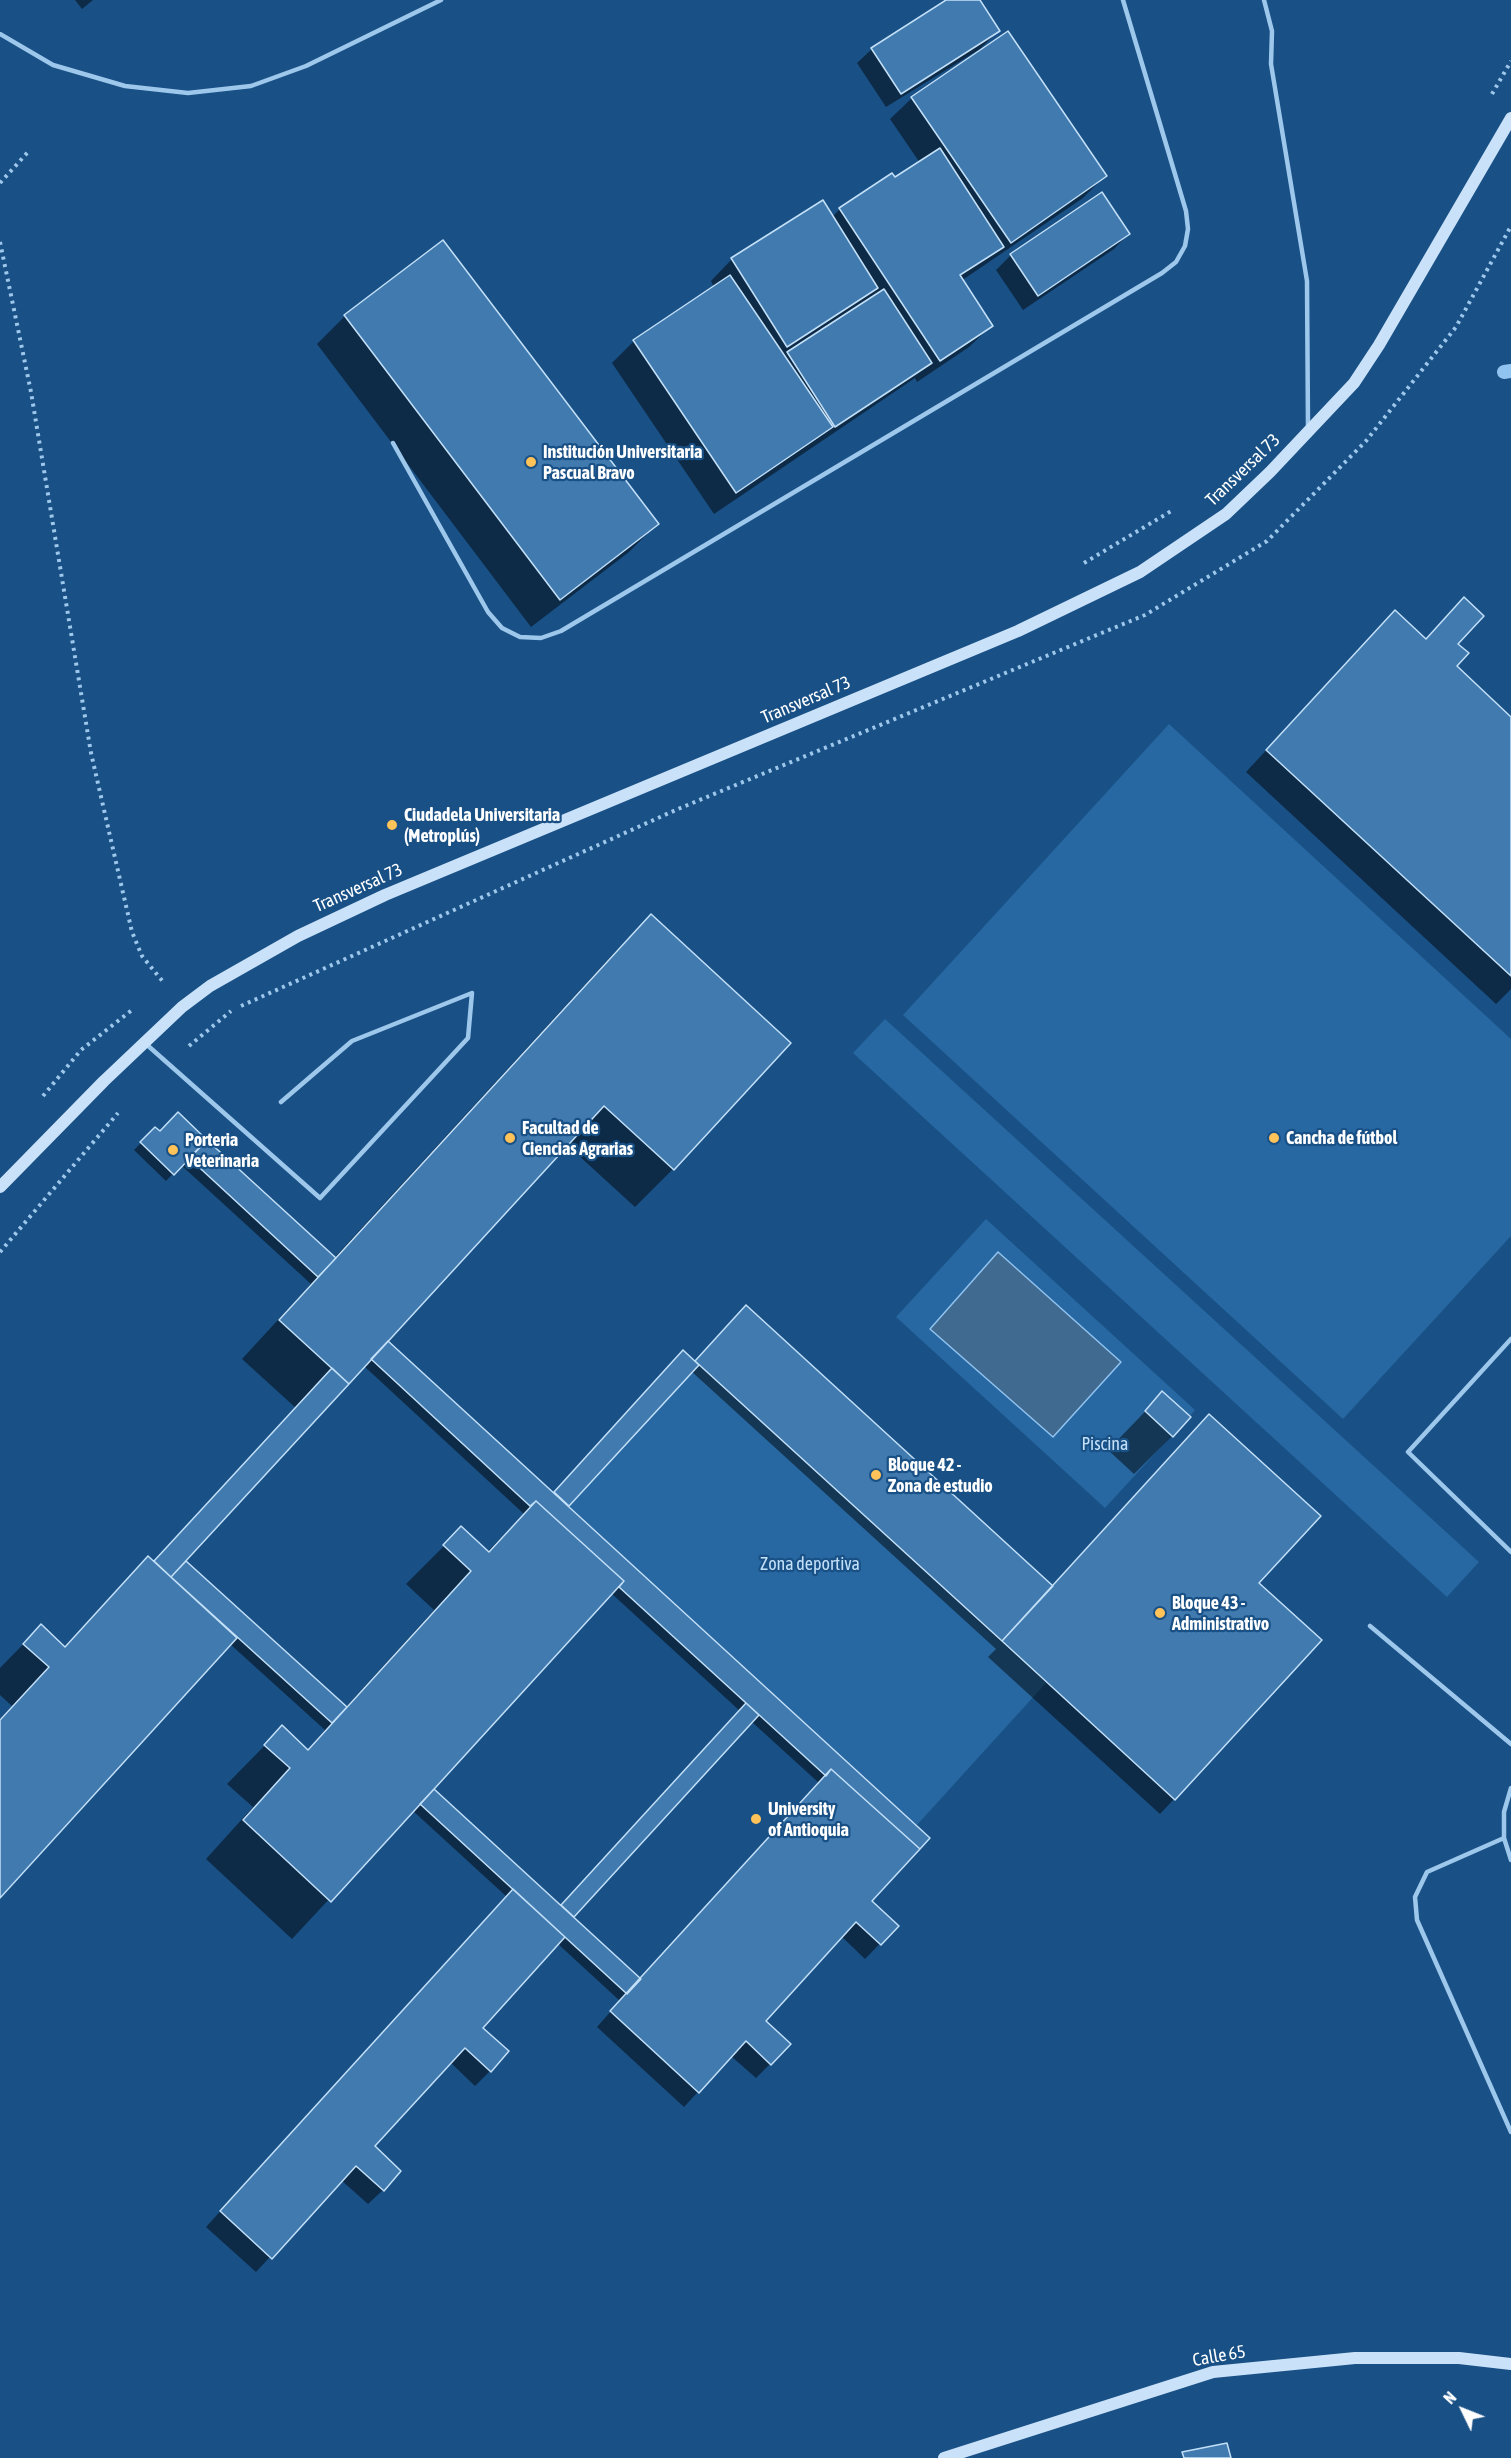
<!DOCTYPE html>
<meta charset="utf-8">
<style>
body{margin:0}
#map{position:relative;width:1511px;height:2458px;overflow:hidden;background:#195085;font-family:"Asap Condensed",sans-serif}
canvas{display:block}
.north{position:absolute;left:1433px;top:2380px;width:60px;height:60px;-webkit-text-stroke:4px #195085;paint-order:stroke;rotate:313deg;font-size:16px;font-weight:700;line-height:24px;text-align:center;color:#fff}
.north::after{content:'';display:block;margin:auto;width:21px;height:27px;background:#fff;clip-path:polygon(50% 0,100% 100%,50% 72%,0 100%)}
</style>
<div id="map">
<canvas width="1511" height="2458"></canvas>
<div class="north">N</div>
</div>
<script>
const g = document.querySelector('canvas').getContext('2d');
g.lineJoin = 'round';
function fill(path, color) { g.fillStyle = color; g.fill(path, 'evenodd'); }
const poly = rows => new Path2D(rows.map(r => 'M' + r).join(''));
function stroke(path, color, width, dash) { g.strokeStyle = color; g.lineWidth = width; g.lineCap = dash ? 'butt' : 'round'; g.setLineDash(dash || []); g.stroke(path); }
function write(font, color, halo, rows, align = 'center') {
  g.font = font + ' "Asap Condensed",sans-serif'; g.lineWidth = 4.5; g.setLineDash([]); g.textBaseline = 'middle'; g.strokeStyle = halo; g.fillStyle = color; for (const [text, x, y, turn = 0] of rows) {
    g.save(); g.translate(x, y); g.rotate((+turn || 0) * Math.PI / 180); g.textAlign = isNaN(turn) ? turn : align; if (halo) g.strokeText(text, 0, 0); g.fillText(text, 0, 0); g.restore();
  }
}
const green = poly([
 [1169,724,1511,1039,1511,1236,1343,1419,903,1015],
 [885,1019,1479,1562,1447,1597,853,1053],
 [986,1219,1195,1410,1173,1437,1171,1436,1105,1508,896,1317],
 [699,1365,1046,1683,917,1825,569,1506]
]);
const water = poly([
 [998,1252,1121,1362,1053,1437,930,1329,998,1252]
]);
const shadow = poly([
 [75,0,93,0,82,9],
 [949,0,978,0,998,31,980,49,886,107,857,63,872,49],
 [912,98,1105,176,1083,198,961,281,991,326,969,347,917,382,915,378,714,514,612,363,634,341,714,287,711,281,732,259,832,217,840,209,892,175,895,180,920,163,890,119],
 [1102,194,1128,234,1114,249,1023,310,996,270,1011,255],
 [442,242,657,524,629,552,531,627,317,344,345,316],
 [1464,599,1454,667,1511,719,1511,989,1496,1004,1246,772,1374,634,1425,640],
 [651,916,673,1169,635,1207,566,1144,386,1341,553,1494,676,1359,695,1363,739,1314,1052,1587,1257,1583,1174,1799,1160,1814,988,1657,996,1649,691,1371,567,1506,928,1838,870,1901,897,1926,865,1959,841,1936,764,2021,770,2064,756,2078,731,2056,684,2107,597,2027,620,2001,557,1943,481,2028,507,2052,490,2071,475,2086,450,2062,373,2147,383,2190,368,2204,341,2180,256,2272,206,2227,507,1897,412,1810,292,1939,206,1859,253,1807,227,1784,282,1728,307,1750,325,1730,230,1644,0,1896,0,1719,12,1706,0,1695,0,1668,41,1626,64,1647,148,1558,154,1564,297,1409,242,1359,311,1284,181,1165,166,1181,134,1150,155,1129,334,1258,613,954],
 [364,1366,524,1514,487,1552,461,1529,406,1584,434,1610,345,1708,184,1561],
 [611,1593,740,1711,560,1906,426,1795],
 [752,1722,819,1783,640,1980,572,1917],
 [1162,1394,1172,1436,1134,1474,1108,1450]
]);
const stream = poly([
 [1504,372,1511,371]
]);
const building = poly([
 [946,0,980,0,1000,31,901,94,871,48,946,0],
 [1008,31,1107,176,1011,243,911,97,1008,31],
 [940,148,1004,247,960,275,993,326,940,361,839,208,892,173,895,177,940,148],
 [1102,192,1130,234,1038,296,1010,254,1102,192],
 [823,200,878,288,787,347,731,258,823,200],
 [443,240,659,524,560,600,344,315,443,240],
 [730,275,833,427,736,493,633,340,730,275],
 [884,289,932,363,835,427,787,352,884,289],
 [1464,597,1484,616,1458,644,1469,653,1457,666,1511,717,1511,976,1266,750,1395,610,1426,639,1464,597],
 [651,914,791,1043,674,1170,604,1106,349,1384,279,1320,651,914],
 [178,1112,207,1140,174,1175,140,1142,155,1127,160,1131,178,1112],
 [207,1140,336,1258,318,1277,189,1158,207,1140],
 [746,1305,1053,1586,1002,1641,695,1361,746,1305],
 [388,1341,930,1838,920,1849,831,1769,826,1776,619,1587,624,1581,536,1501,530,1506,371,1359,388,1341],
 [683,1350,699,1365,569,1506,554,1492,683,1350],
 [332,1368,349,1384,171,1577,154,1561,332,1368],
 [1162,1391,1191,1417,1173,1437,1145,1411,1162,1391],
 [1209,1414,1321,1516,1259,1583,1322,1640,1175,1800,1002,1641,1209,1414],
 [536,1501,624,1581,331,1902,243,1820,290,1768,264,1745,282,1725,308,1750,471,1571,443,1545,461,1526,489,1552,536,1501],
 [148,1556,237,1638,0,1898,0,1720,49,1667,23,1644,41,1624,65,1647,148,1556],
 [186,1561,347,1707,332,1723,171,1577,186,1561],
 [746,1703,759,1715,574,1917,561,1905,746,1703],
 [831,1769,920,1849,872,1901,899,1926,881,1945,856,1922,766,2021,791,2044,771,2065,746,2041,699,2093,610,2011,831,1769],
 [434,1789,641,1979,627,1994,420,1804,434,1789],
 [513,1889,565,1937,483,2028,509,2051,491,2072,465,2048,375,2146,401,2171,384,2191,356,2166,272,2259,220,2211,513,1889],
 [1227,2443,1231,2458,1184,2458,1182,2452,1227,2443]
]);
const path = poly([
 [1492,94,1511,61],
 [0,183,28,152],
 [0,242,31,392,91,753,132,932,142,956,164,983],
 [1084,563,1173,510],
 [241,1006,678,809,1145,615,1267,541,1366,441,1456,327,1511,226],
 [189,1046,231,1011],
 [43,1096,81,1050,132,1010],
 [0,1252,118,1113]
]);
const lane = poly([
 [1264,0,1272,31,1271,64,1307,281,1308,428],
 [0,34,53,65,125,86,188,93,251,86,306,66,441,0],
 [393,443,488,612,502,628,520,637,541,638,561,631,1162,273,1176,262,1185,246,1188,229,1186,211,1123,0],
 [146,1044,320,1198,468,1038,472,993,352,1041,281,1102],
 [1511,1339,1408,1452,1511,1552],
 [1370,1626,1511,1744],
 [1511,1788,1504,1812,1504,1838,1511,1860],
 [1504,1838,1427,1872,1415,1897,1417,1920,1511,2132]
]);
const secondary = poly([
 [0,1187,104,1081,182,1007,210,986,298,936,385,895,1018,631,1140,572,1226,514,1270,472,1354,383,1379,345,1511,118],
 [944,2458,1213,2372,1355,2358,1459,2358,1511,2364]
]);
const markers = [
 [531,462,6,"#ffc359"],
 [392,825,6,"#ffc359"],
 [510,1138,6,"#ffc359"],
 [1274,1138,6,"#ffc359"],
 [173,1150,6,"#ffc359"],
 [876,1475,6,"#ffc359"],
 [1160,1613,6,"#ffc359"],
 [756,1819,6,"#ffc359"]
];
const poiNames = [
 ["Institución Universitaria",543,452],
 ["Pascual Bravo",543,473],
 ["Ciudadela Universitaria",404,815],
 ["(Metroplús)",404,836],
 ["Facultad de",522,1128],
 ["Ciencias Agrarias",522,1149],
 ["Cancha de fútbol",1286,1138],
 ["Porteria",185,1140],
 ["Veterinaria",185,1161],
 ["Bloque 42 -",888,1465],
 ["Zona de estudio",888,1486],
 ["Bloque 43 -",1172,1603],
 ["Administrativo",1172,1624],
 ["University",768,1809],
 ["of Antioquia",768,1830]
];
const streetNames = [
 ["Transversal 73",1243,470,-44],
 ["Transversal 73",806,700,-23],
 ["Transversal 73",358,888,-24],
 ["Calle 65",1219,2356,-10]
];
const parkNames = [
 ["Piscina",1105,1444],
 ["Zona deportiva",810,1564]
];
fill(green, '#2768a2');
fill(water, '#416a91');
stroke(water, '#90c3ef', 1.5);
fill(shadow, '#0007');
stroke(stream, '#90c3ef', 14);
fill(building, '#417aae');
stroke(building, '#c3e0f9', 1.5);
stroke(path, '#9ec7ec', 4, [3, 4.5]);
stroke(lane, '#9ec7ec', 4.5);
stroke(secondary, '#cae2f9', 12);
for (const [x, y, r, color] of markers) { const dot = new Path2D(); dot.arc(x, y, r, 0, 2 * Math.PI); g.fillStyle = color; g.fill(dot); stroke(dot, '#195085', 2); }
write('bold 18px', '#fff', '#195085', poiNames, 'left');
write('18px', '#fff', '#195085', streetNames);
write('18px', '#c3e0f9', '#195085', parkNames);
</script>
